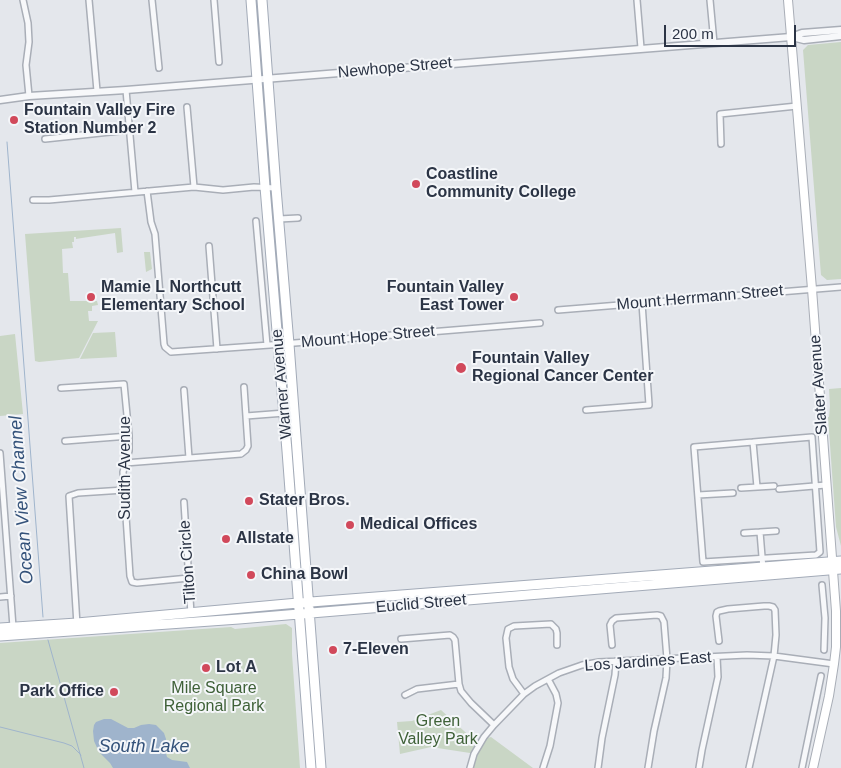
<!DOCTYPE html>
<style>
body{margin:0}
#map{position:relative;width:841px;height:768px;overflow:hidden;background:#e4e7ec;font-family:Arial,sans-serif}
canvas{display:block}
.scale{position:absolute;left:664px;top:25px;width:132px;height:22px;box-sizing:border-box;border:2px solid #2b3445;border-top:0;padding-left:6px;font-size:15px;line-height:18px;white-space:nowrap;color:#2b3445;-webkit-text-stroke:4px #f4f6f9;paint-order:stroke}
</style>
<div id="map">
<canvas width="841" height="768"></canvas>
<div class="scale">200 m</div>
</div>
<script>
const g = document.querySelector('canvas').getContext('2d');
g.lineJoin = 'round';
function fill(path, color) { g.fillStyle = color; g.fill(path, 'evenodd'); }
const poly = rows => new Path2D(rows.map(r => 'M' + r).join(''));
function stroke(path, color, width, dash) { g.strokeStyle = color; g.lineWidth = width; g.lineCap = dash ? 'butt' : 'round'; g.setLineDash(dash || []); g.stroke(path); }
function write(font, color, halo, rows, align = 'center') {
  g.font = font + ' Arial,sans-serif'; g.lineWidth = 4; g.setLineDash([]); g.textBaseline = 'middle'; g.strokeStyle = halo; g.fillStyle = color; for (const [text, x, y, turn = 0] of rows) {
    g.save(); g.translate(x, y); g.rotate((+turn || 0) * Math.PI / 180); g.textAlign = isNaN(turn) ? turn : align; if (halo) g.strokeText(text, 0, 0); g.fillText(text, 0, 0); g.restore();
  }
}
const green = poly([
 [841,42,841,279,827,280,821,275,803,50,808,45],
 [121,228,123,252,117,253,115,233,82,238,76,239,76,237,74,237,74,242,72,242,73,248,62,249,63,273,68,273,70,301,97,301,98,305,92,306,92,311,88,311,89,321,98,321,79,358,39,362,35,361,25,234],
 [144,252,150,252,152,269,146,272],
 [115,332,117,357,80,359,93,333],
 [15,334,23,414,0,416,0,336],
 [841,388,841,546,836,527,828,417,829,417,830,406,829,389],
 [286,624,292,628,292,654,300,768,0,768,0,643,231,627,235,629],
 [441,710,475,741,491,737,533,768,473,768,470,753,431,747,400,754,397,722,412,721]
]);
const water = poly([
 [104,719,111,719,128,728,134,728,141,725,149,724,156,725,164,733,166,739,165,750,167,757,172,760,187,762,190,768,113,768,110,763,99,752,94,741,93,731,94,725,96,722]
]);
const stream = poly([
 [7,142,43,617],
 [48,640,84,768],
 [0,727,64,743,72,746,81,755]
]);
const minor = poly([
 [23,0,28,23,29,42,26,65,29,96],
 [89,0,97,91],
 [152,0,159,68],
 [214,0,219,62],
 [637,0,641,48],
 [710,0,714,43],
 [126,90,135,192],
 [187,107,194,187],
 [45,139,129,130],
 [721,144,720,114,797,106],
 [147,191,151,222,155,234,164,344,165,347,171,352,270,345,540,323],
 [33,200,49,200,194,187,223,190,254,187,276,188],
 [279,219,298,218],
 [256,221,267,345],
 [209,246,217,349],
 [558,310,841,287],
 [61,388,124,384,129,436,129,451,123,472,130,576,132,582,137,583,189,578],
 [184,390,189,458],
 [586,410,649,405,642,303],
 [246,416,285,413],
 [812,437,820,552,816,555,703,562,694,447,812,437],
 [65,441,129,436],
 [753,442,757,487],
 [0,453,13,627],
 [125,463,241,454,246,450,248,446,244,387],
 [741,488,774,486],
 [779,489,826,485],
 [698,495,733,493],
 [184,502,191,614],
 [760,532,763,569],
 [744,533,776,531],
 [822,585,825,618,824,650],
 [0,597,11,596],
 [77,625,69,496,78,493,124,490],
 [401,639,450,635,453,637,455,640,459,684,461,691,471,703,494,725],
 [719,641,716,616,717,612,719,611,728,609,764,606,769,606,773,607,775,610,776,635,774,656,749,768],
 [612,645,610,625,612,621,616,618,657,615,661,616,664,622,667,659,666,678,654,731,648,768],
 [524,694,513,679,509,667,506,638,508,629,514,626,551,624,556,629,557,633,557,645],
 [405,695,417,689,459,684],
 [470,768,474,754,484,737,494,725,524,694,535,686,559,673,582,665,599,662,747,655,774,656,834,664],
 [543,768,550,746,558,703,556,694,548,679],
 [598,768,602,738,615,675,616,661],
 [699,768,702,750,718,677,717,657],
 [802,768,821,676]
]);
const tertiary = poly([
 [792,37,804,40,841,36],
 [0,100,29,96,126,90,791,37,802,33,841,30]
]);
const secondary = poly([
 [788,0,812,289,836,611,836,647,834,664,829,696,813,768]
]);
const primary = poly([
 [251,0,265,187,287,451,311,768],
 [262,0,276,188,289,344,321,768],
 [0,628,77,623,298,603,841,561],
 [0,636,239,619,841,569]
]);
const markers = [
 [14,120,5,"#d1495b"],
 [416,184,5,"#d1495b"],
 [91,297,5,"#d1495b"],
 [514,297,5,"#d1495b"],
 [461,368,6,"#d1495b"],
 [249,501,5,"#d1495b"],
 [350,525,5,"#d1495b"],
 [226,539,5,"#d1495b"],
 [251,575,5,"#d1495b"],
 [333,650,5,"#d1495b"],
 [206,668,5,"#d1495b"],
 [114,692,5,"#d1495b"]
];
const streetNames = [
 ["Newhope Street",395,68,-5],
 ["Mount Herrmann Street",700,298,-5],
 ["Mount Hope Street",368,337,-5],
 ["Warner Avenue",282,384,-95],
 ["Slater Avenue",819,385,-94],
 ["Sudith Avenue",126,468,-90],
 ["Tilton Circle",188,562,-94],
 ["Euclid Street",421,604,-5],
 ["Los Jardines East",648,662,-4]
];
const poiNames = [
 ["Fountain Valley Fire",24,111],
 ["Station Number 2",24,129],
 ["Coastline",426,175],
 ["Community College",426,193],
 ["Mamie L Northcutt",101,288],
 ["Elementary School",101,306],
 ["Fountain Valley",504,288,"right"],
 ["East Tower",504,306,"right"],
 ["Fountain Valley",472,359],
 ["Regional Cancer Center",472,377],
 ["Stater Bros.",259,501],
 ["Medical Offices",360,525],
 ["Allstate",236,539],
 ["China Bowl",261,575],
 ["7-Eleven",343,650],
 ["Lot A",216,668],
 ["Park Office",104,692,"right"]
];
const parkNames = [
 ["Mile Square",214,689],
 ["Regional Park",214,707],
 ["Green",438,722],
 ["Valley Park",438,740]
];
const waterNames = [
 ["Ocean View Channel",22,500,-94],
 ["South Lake",144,747]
];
fill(green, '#c9d6c5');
fill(water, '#9fb4cc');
stroke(stream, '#9fb4cc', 1);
stroke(minor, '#a9aeb7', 8);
stroke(tertiary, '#a9aeb7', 9);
stroke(secondary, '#a9aeb7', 10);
stroke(primary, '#a3abb8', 11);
stroke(minor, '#f7f8fa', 5);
stroke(tertiary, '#f7f8fa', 6);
stroke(secondary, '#fff', 8);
stroke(primary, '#fff', 9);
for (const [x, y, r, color] of markers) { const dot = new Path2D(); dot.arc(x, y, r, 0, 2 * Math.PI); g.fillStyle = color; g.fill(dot); stroke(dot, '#f4f6f9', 2); }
write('16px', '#2b3445', '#f4f6f9', streetNames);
write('bold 16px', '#2b3445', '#f4f6f9', poiNames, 'left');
write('16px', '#3f6138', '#f4f6f9', parkNames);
write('italic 18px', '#34527a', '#f4f6f9', waterNames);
</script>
